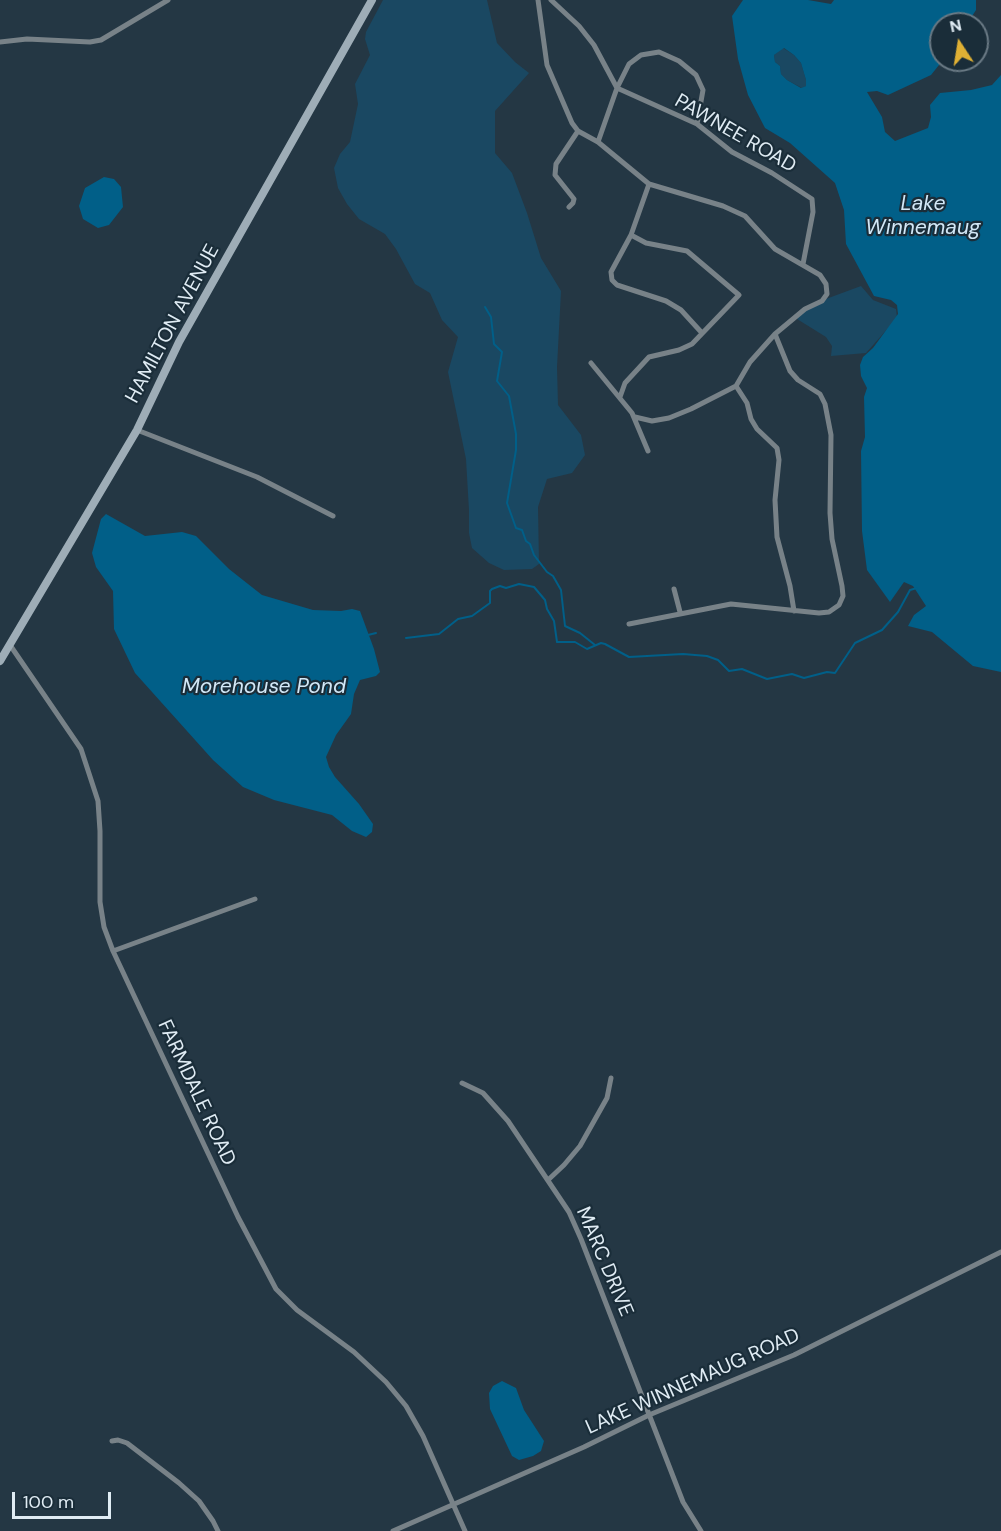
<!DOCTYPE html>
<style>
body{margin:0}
#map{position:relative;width:1001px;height:1531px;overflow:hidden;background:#243744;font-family:"DM Sans",sans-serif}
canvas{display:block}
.north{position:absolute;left:929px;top:12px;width:60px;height:60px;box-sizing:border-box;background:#1a2d39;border:2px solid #697984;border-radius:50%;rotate:348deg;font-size:16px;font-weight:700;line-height:24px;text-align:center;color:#e0ecf4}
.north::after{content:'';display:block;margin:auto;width:21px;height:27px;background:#dfb034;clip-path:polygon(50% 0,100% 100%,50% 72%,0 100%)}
.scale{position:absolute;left:12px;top:1492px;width:99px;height:27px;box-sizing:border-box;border:3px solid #e0ecf4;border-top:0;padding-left:8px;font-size:18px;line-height:21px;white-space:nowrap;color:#e0ecf4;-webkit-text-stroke:4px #1a2d39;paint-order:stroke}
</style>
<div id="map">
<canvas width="1001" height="1531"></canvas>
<div class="north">N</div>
<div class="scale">100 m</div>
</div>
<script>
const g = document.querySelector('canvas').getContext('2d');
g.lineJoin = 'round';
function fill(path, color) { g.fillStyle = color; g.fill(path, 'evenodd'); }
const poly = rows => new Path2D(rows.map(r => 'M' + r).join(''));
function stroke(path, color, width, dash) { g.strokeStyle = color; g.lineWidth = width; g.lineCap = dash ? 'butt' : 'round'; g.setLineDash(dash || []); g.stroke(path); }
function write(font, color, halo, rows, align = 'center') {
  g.font = font + ' "DM Sans",sans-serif'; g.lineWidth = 4.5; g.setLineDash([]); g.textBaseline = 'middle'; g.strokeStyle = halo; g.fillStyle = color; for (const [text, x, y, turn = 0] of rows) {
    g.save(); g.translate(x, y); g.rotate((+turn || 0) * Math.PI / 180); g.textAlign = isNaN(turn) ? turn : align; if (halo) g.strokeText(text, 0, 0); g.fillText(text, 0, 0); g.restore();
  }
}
const green = poly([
 [383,0,487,0,497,43,515,62,529,73,495,111,495,153,512,173,527,213,541,258,561,291,557,367,558,405,581,435,585,455,572,473,547,479,538,507,539,564,532,569,504,570,489,563,472,548,469,533,469,510,466,459,448,372,458,337,442,320,430,293,415,284,396,249,385,234,359,219,347,204,338,188,334,168,340,154,350,142,358,104,355,84,370,55,365,39,366,32],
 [783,48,794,55,801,63,806,80,806,86,802,88,787,80,781,74,780,66,775,62,774,55],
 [861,286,873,300,896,309,897,318,866,353,831,356,832,346,826,337,797,319,807,306]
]);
const water = poly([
 [743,0,808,0,831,4,834,0,976,0,976,10,967,24,941,24,941,60,943,60,931,75,888,95,877,91,867,92,882,117,885,132,895,141,928,128,931,117,930,105,940,93,971,90,992,85,1001,75,1001,672,973,666,932,632,908,626,914,615,926,606,913,586,904,582,890,602,867,570,862,531,861,451,865,437,864,397,867,388,861,376,860,365,863,357,873,348,898,314,897,305,891,300,874,296,846,244,844,210,835,183,790,143,765,128,748,95,738,59,732,16],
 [784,48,794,55,801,63,806,80,806,86,801,88,787,80,781,74,780,66,775,62,774,55],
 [104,177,114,179,121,187,123,207,109,225,98,228,83,219,79,206,85,188],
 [106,514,145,536,182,532,196,536,229,569,262,595,313,610,341,611,352,609,360,611,374,649,380,672,376,676,360,680,354,694,351,714,336,735,326,757,329,767,335,777,359,804,373,824,372,832,366,837,352,831,332,815,274,800,243,787,213,760,135,673,114,629,113,591,96,567,92,553,101,519],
 [502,1381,516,1388,524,1410,544,1441,541,1451,533,1456,519,1460,512,1456,490,1409,489,1393,493,1386]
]);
const stream = poly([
 [485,307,491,317,494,344,502,352,497,381,509,396,516,434,516,450,507,503,516,528,522,530,526,541,530,544,534,555,547,572,553,576,561,590,565,626,580,633,595,645],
 [368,635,376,633],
 [406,638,439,634,458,619,472,616,490,603,490,591,492,589,500,586,506,588,519,584,534,587,545,600,547,609,554,621,557,642,575,642,587,649,601,643,605,644,629,657,683,654,707,656,718,660,729,671,742,669,767,679,792,674,804,678,827,672,835,673,855,643,882,630,898,612,910,590,917,588]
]);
const street = poly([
 [538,0,547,65,572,123,578,131,598,142,649,184,723,206,745,216,775,249,820,275,826,284,827,294,822,301,805,309,775,334,750,362,736,386,691,409,669,418,652,421,635,417],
 [551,0,579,26,594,45,617,88,697,124,732,152,772,173,812,199,813,212,803,264],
 [0,42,27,39,90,42,101,40,168,0],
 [598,142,617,88,629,64,641,55,659,52,679,61,696,75,703,90,697,124],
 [649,184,631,235,611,272,612,280,617,285,666,301,681,310,702,333],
 [569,207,573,203,574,199,555,175,556,164,578,131],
 [591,363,632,413,648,451],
 [736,386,747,403,751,419,757,429,777,448,779,460,775,500,777,537,790,586,794,611],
 [620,397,625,383,649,357,679,350,692,344,739,295,687,251,646,243,631,235],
 [137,430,257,477,333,516],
 [674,589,680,612],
 [629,624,731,604,819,613,829,612,839,605,843,596,842,586,832,539,830,513,831,435,825,404,820,394,798,380,790,371,775,334],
 [10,645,81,749,98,801,100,831,100,902,104,927,113,951,238,1217,276,1289,297,1310,354,1352,386,1382,406,1406,423,1436,465,1531],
 [113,951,255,899],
 [462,1083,483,1093,508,1121,569,1212,581,1239,683,1502,701,1531],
 [548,1180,564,1165,580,1146,607,1098,611,1078],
 [112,1441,118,1440,127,1443,179,1483,199,1501,213,1521,218,1531],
 [393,1531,584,1447,649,1415,794,1355,1001,1252]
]);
const secondary = poly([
 [0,661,137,430,179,342,372,0]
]);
const streetNames = [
 ["PAWNEE ROAD",735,134,30],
 ["HAMILTON AVENUE",173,324,-62],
 ["FARMDALE ROAD",196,1093,65],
 ["MARC DRIVE",604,1262,67],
 ["LAKE WINNEMAUG ROAD",693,1382,-24]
];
const waterNames = [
 ["Lake",923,204],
 ["Winnemaug",923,228],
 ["Morehouse Pond",264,687]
];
fill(green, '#1a4862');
fill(water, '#015f88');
stroke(stream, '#015f88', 2);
stroke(street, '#788288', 5);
stroke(secondary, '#9eadb7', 8);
write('20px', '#e0ecf4', '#1a2d39', streetNames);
write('italic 21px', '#d2e8f7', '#1a2d39', waterNames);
</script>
